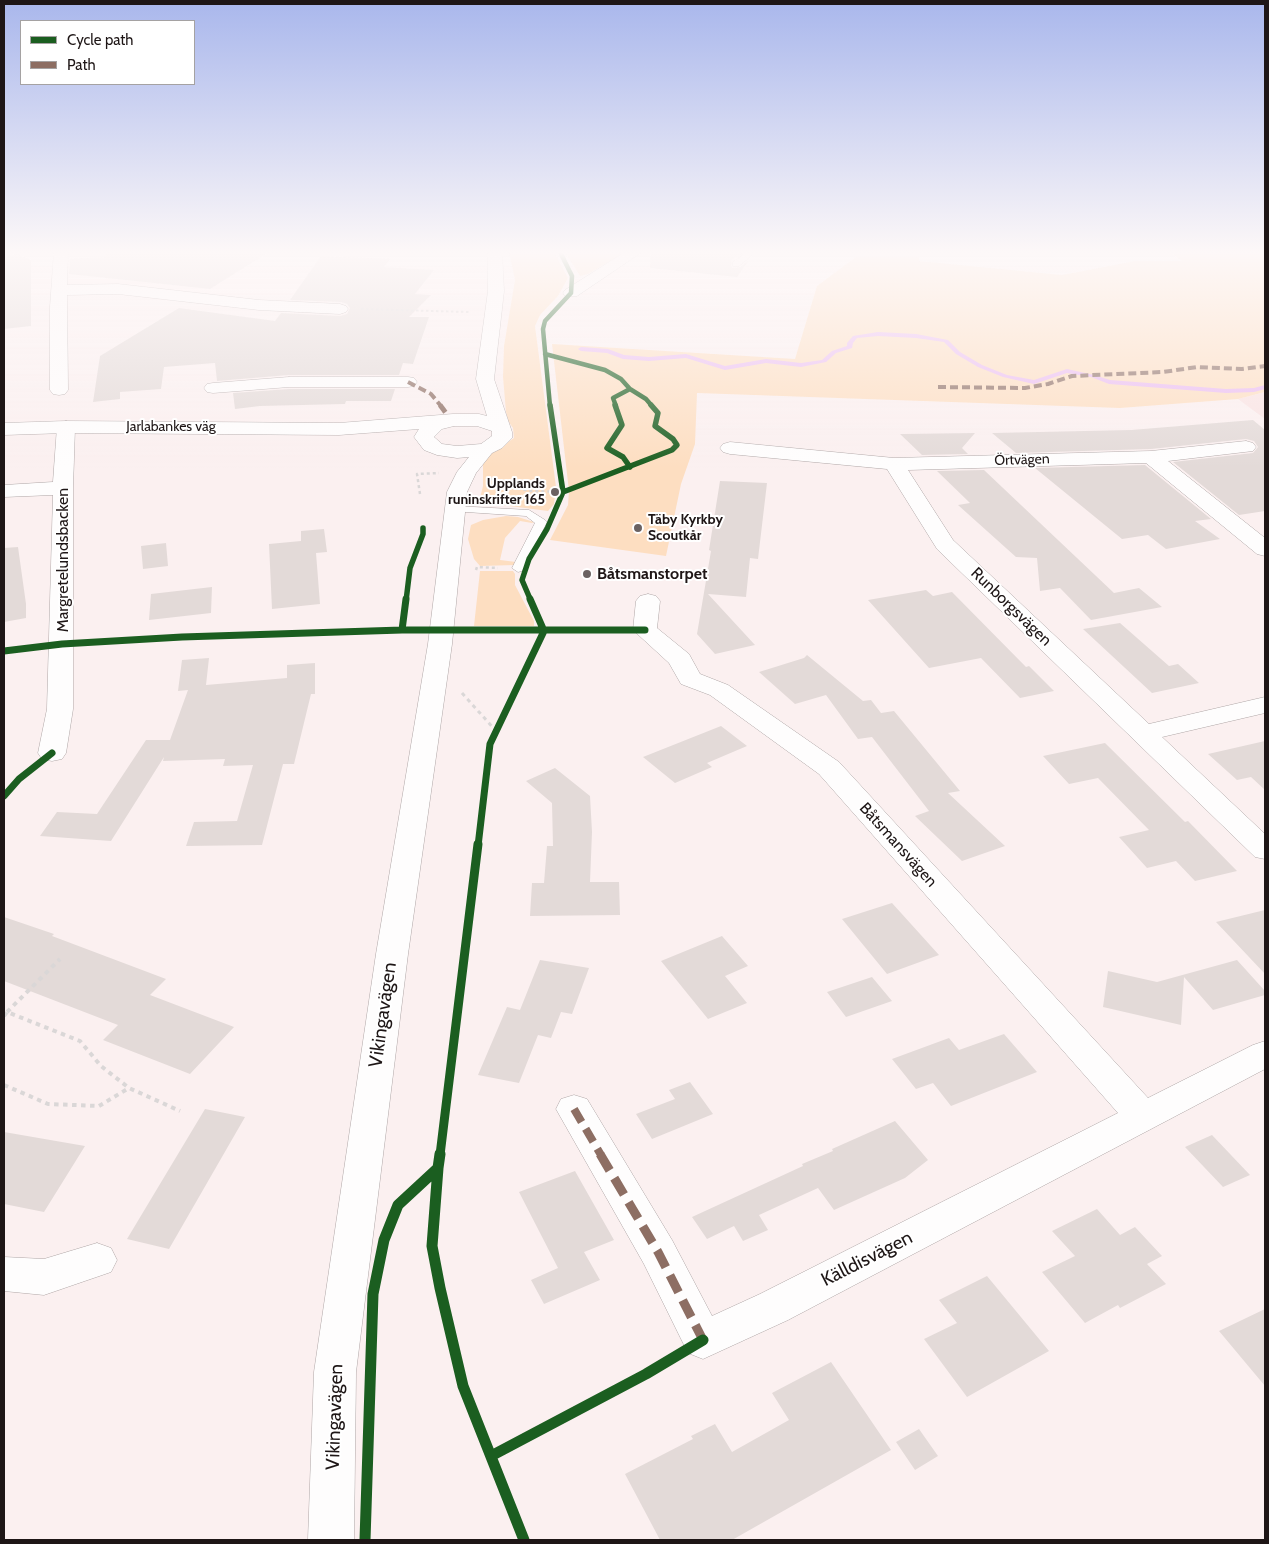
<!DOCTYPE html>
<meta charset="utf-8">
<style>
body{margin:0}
#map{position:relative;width:1269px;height:1544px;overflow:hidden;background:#fbf0f0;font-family:Cabin,sans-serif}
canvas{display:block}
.frame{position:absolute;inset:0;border:5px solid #1e1616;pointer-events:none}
.legend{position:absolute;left:20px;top:20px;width:175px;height:65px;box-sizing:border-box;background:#fff;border:1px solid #a5a2a2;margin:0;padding:6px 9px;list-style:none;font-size:15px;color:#1e1616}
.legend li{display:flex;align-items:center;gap:10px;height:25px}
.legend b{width:25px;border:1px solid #a5a2a2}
</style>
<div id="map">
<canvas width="1269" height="1544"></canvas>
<div class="frame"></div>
<ul class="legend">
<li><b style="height:6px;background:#1b5e20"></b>Cycle path</li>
<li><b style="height:6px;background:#8d6e63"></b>Path</li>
</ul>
</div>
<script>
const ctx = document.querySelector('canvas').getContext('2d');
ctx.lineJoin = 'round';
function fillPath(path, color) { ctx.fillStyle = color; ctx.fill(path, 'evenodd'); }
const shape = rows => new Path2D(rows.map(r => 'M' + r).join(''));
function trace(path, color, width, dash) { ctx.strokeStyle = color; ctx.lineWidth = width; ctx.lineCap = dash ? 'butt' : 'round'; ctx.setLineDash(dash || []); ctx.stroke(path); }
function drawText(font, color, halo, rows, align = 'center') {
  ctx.font = font + ' Cabin,sans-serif'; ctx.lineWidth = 4; ctx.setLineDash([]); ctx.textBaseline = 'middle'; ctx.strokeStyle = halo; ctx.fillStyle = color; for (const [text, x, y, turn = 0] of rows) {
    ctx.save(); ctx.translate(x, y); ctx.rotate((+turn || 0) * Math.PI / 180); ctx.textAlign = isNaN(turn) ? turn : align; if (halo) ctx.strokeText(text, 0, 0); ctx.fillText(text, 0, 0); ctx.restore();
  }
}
fillPath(shape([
 [1265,392,1265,419,1238,399]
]), '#f9e3e3');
fillPath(shape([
 [509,252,554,252,568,278,558,296,540,315,535,326,556,487,554,504,548,511,479,502,483,486,483,461,487,456,514,438,513,428,508,421,506,412,503,377,504,346,515,280],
 [565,252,612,252,622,254,588,274,580,276],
 [1170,252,1265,252,1265,392,1238,399,1120,408,697,393,695,444,681,484,666,556,550,540,568,505,569,491,552,344,795,359,817,286,856,257,919,257,919,261,1062,275,1135,261,1182,261],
 [506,516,518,517,534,522,532,523,520,521,505,538,500,560,516,562,515,565,480,566,474,559,468,539,471,525,483,520],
 [480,571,513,571,515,574,515,585,534,621,534,626,474,626]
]), '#fddec1');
fillPath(shape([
 [878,332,916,334,948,340,960,352,982,365,1007,375,1034,380,1067,369,1094,375,1110,380,1226,389,1254,388,1265,385,1265,389,1254,392,1226,393,1109,384,1091,377,1067,373,1034,384,1003,377,978,367,956,354,944,342,916,338,878,336,857,338,853,343,852,348,836,353,826,362,801,367,766,363,725,370,686,358,649,361,623,359,607,353,581,351,578,349,581,347,608,349,624,355,649,357,686,354,725,366,766,359,801,363,822,360,832,351,847,346,847,343,853,336,878,332]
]), '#eabcf1');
fillPath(shape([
 [106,252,269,252,210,289,69,274,70,259,106,257],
 [651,252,744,252,732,260,731,266,733,268,740,267,749,260,737,277,650,268],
 [17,254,31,260,31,326,4,329,4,257],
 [321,256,390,259,384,267,434,270,415,294,431,295,409,317,429,317,413,364,403,363,399,375,289,375,217,381,215,363,164,367,161,389,120,392,120,399,93,402,100,356,179,308,275,321,281,313,340,316,347,314,350,308,347,304,341,302,290,300],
 [289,389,395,389,391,401,346,401,345,404,260,406,235,409,233,393],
 [1253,420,1265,430,1265,511,1239,515,1173,462,1253,453,1258,447,1254,441,1246,439,1151,449,1016,453,992,433,1131,430],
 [975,433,962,448,968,454,922,455,900,434],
 [1145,465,1211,519,1195,521,1220,539,1166,549,1148,535,1122,539,1035,468],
 [984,470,1114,593,1139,588,1162,607,1091,620,1060,588,1040,591,1037,558,1016,557,958,505,970,503,937,471],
 [720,481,767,483,758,559,750,558,746,597,708,594,755,645,715,654,697,634,711,551,709,550],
 [324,529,327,552,316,553,320,604,272,609,269,544,301,541,301,531],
 [166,543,168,566,143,569,141,546],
 [18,547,26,604,26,618,4,622,4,548],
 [212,587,211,613,149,620,151,594],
 [926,590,933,596,952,592,1026,667,1029,666,1054,691,1020,698,981,658,929,668,868,600],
 [1120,623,1169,666,1178,664,1199,683,1152,693,1083,629],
 [807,655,863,701,871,700,881,713,894,711,960,791,948,793,1005,846,962,861,915,816,929,811,872,737,858,739,826,695,795,704,759,672,804,658],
 [209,658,206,685,287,678,287,665,315,663,315,694,311,694,294,764,283,764,262,845,186,846,194,822,237,821,253,765,223,766,225,759,163,761,164,757,111,841,40,836,57,812,97,814,146,740,170,740,188,690,178,691,182,660],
 [721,726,747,746,707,763,712,767,675,783,643,757],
 [1265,741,1265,790,1251,777,1237,780,1208,754],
 [1105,743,1185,822,1188,821,1237,871,1195,881,1176,861,1147,868,1119,837,1149,830,1098,778,1069,784,1043,756],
 [555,768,590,796,592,832,590,882,619,882,620,915,530,916,532,883,544,883,547,846,553,846,552,803,526,781],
 [892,903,939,955,887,974,842,919],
 [1265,910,1265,974,1216,922],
 [4,917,54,934,52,936,166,979,150,995,234,1027,190,1074,103,1040,118,1025,4,981],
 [722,936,748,966,725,976,747,1003,708,1019,661,961],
 [540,960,589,968,572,1014,561,1012,551,1038,538,1035,519,1083,478,1075,507,1007,520,1010],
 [1237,960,1265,991,1265,995,1213,1010,1184,977,1181,1025,1103,1007,1108,971,1157,982],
 [872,977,892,1001,846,1017,827,992],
 [1004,1034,1037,1072,951,1106,933,1083,916,1089,892,1059,949,1038,959,1050],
 [690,1082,713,1114,652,1139,636,1114,675,1099,669,1090],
 [205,1109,245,1117,169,1249,127,1239],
 [895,1121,928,1160,905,1178,834,1210,818,1188,759,1215,768,1230,743,1241,734,1226,707,1239,692,1217,803,1166,802,1164,833,1151,832,1149],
 [4,1132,85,1146,44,1212,4,1204],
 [1212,1135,1250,1175,1223,1187,1185,1147],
 [575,1171,614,1240,584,1252,600,1280,544,1304,531,1280,558,1268,519,1192],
 [1097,1209,1120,1235,1135,1227,1162,1256,1147,1264,1166,1284,1120,1308,1118,1305,1085,1323,1042,1272,1075,1256,1052,1231],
 [987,1276,1049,1351,967,1397,924,1339,957,1323,939,1300],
 [1265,1309,1265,1386,1219,1331],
 [831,1362,891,1450,732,1540,660,1540,625,1474,693,1439,691,1436,715,1424,732,1452,789,1420,772,1393],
 [919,1429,938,1456,915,1470,896,1442]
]), '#e3dad8');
const service = shape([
 [747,252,756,252,739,266,733,266,733,262,747,252],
 [455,506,529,510,545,520,547,522,522,571,518,572,512,568,535,523,526,516,451,511,449,509,451,507,455,506]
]);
const minor = shape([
 [54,252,68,252,67,285,118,284,259,300,340,304,346,306,348,309,346,312,340,314,259,310,118,294,67,295,68,390,65,394,59,395,53,394,50,390,50,307,54,252],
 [625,252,642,252,577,296,565,296,563,293,565,290,625,252],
 [289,377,408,377,414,378,417,382,414,386,408,387,289,387,213,393,207,392,204,388,207,384,213,383,289,377],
 [66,421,73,423,75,427,73,488,73,709,66,753,62,759,52,761,42,759,38,753,47,709,53,495,4,497,4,485,53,482,57,427,59,423,66,421],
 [1246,441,1253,443,1256,447,1253,451,1168,461,1265,538,1265,556,1257,554,1146,463,908,470,953,540,1149,724,1265,697,1265,713,1162,737,1265,834,1265,859,1255,857,937,549,887,469,730,454,723,452,720,448,723,444,730,442,894,458,1151,451,1246,441],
 [648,594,656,596,660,601,657,628,689,654,700,674,728,685,839,762,1148,1098,1253,1045,1265,1041,1265,1069,788,1320,703,1359,688,1353,644,1264,556,1109,561,1099,574,1095,587,1099,672,1240,712,1316,760,1294,1118,1113,819,774,710,695,681,684,669,663,633,630,636,601,640,596,648,594],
 [97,1243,111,1248,117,1260,111,1272,44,1295,4,1291,4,1257,44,1259,97,1243]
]);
const secondary = shape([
 [488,252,502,252,504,291,494,379,512,432,512,438,502,448,492,453,476,473,467,492,452,644,408,954,356,1372,354,1540,308,1540,314,1372,376,954,428,644,447,492,457,472,469,457,457,458,437,455,424,450,414,437,419,429,339,435,66,433,4,435,4,423,66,421,339,423,453,414,479,414,487,416,476,379,488,291,488,252],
 [454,426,477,426,492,431,492,436,481,444,457,446,442,444,434,437,442,429,454,426]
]);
trace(service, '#afa6a6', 1);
trace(minor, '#afa6a6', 1);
trace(secondary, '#afa6a6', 1);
trace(shape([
 [361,309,469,312]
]), '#dad7d7', 2, [2.5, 2.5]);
trace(shape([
 [490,478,501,485,531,491,563,492],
 [420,494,417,474,439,473],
 [476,570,477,567,498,568]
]), '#dad7d7', 2.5, [3, 3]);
trace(shape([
 [462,693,496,731]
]), '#dad7d7', 3, [4, 4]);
trace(shape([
 [7,1012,60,959],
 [4,1016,7,1012,80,1041,101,1066,129,1088,180,1111],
 [4,1085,48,1104,99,1106,129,1088]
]), '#dad7d7', 4, [4.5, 4.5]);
fillPath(service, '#fefdfd');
fillPath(minor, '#fefdfd');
fillPath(secondary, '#fefdfd');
trace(shape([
 [408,382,431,394,441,406],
 [938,387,1025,388,1048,384,1072,376,1163,372,1197,367,1242,369,1265,366]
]), '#8d6e63', 4, [8, 4]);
trace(shape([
 [440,405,446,413]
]), '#8d6e63', 5, [9, 5]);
trace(shape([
 [574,1109,601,1155]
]), '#8d6e63', 8, [15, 8]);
trace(shape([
 [600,1154,658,1252,703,1340]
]), '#8d6e63', 9, [19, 9]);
trace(shape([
 [545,354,605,370,621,379,630,389,646,399,652,406],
 [550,406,543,329,545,321,571,293,572,276,560,252],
 [616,406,613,398,630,389]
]), '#1b5e20', 4.5);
trace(shape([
 [550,405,563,492],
 [615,405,622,425,607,448,623,457,630,467],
 [406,601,410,568,423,534,423,528],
 [531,601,522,580,529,559,547,529,563,492,672,450,677,445,673,439,655,426,658,413,651,405]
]), '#1b5e20', 5.5);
trace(shape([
 [402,630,406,599],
 [4,651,62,644,182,637,402,630,645,630],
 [4,796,19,779,52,753],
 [478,846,490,744,544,631,530,599]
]), '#1b5e20', 7);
trace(shape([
 [440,1155,478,844]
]), '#1b5e20', 9);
trace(shape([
 [438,1168,432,1246,440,1288,463,1386,524,1540],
 [491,1456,646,1374,703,1340],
 [365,1540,373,1294,384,1240,398,1205,438,1168,440,1154]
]), '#1b5e20', 11);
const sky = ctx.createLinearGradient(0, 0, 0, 468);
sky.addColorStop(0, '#a9b7ec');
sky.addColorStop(0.54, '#fdf8f8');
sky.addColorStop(1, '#fdf8f800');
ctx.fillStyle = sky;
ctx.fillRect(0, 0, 1269, 468);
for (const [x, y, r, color] of [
 [555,492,5,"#6b6262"],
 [638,528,5,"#6b6262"],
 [587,574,5,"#6b6262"]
]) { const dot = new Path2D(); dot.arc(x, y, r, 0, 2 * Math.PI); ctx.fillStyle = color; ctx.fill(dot); trace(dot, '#fff', 2); }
drawText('14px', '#1e1616', '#fff', [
 ["Jarlabankes väg",171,427],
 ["Örtvägen",1022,460,-2]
]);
drawText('bold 14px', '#1e1616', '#fff', [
 ["Upplands",545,484],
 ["runinskrifter 165",545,500],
 ["Täby Kyrkby",648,520,"left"],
 ["Scoutkår",648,536,"left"]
], 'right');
drawText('16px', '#1e1616', '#fff', [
 ["Margretelundsbacken",63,560,-90],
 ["Runborgsvägen",1011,607,44],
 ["Båtsmansvägen",898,845,48]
]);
drawText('bold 16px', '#1e1616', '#fff', [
 ["Båtsmanstorpet",597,574]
], 'left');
drawText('19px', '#1e1616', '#fff', [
 ["Vikingavägen",383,1015,-82],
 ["Källdisvägen",867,1259,-27],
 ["Vikingavägen",335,1417,-88]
]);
</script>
